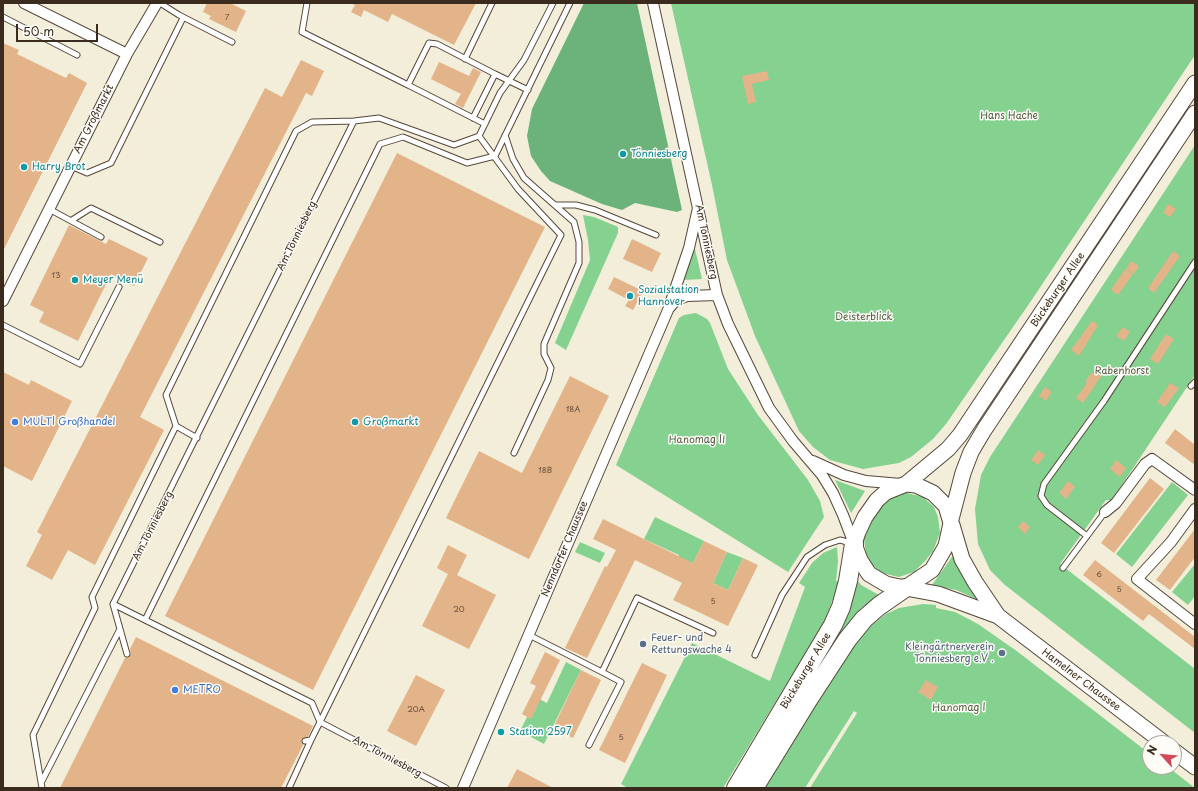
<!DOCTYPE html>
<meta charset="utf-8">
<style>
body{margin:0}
#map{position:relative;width:1198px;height:791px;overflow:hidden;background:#f2eed9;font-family:"Playpen Sans",sans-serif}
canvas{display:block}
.frame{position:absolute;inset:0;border:4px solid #3b2a1e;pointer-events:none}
.north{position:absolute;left:1142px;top:735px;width:40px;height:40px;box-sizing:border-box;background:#fdfcf7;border:1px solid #afa8a0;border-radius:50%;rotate:297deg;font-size:11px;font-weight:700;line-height:16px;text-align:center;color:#3b2a1e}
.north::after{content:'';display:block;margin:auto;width:14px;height:18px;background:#d1495b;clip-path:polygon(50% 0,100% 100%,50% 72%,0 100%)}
.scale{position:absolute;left:16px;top:24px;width:82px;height:18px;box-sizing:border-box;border:2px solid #3b2a1e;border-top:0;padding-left:5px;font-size:12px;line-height:14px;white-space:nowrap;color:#3b2a1e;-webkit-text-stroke:3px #fdfcf7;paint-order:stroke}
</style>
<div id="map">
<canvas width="1198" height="791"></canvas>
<div class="frame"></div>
<div class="north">N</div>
<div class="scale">50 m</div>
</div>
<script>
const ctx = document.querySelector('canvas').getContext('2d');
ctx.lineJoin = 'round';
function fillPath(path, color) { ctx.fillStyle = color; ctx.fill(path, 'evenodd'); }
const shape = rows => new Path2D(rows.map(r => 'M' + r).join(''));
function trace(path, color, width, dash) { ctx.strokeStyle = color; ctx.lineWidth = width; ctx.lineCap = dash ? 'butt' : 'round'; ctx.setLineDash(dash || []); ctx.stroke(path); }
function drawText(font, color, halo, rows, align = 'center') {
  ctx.font = font + ' "Playpen Sans",sans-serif'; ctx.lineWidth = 3; ctx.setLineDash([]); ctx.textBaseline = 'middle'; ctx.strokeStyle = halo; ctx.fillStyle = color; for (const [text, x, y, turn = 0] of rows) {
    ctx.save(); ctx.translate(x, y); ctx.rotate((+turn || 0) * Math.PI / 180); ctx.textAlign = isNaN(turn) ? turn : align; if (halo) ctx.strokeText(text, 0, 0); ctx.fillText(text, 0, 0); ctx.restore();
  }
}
fillPath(shape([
 [671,3,1195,3,1195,55,1031,301,946,424,933,439,911,457,899,463,863,469,830,460,813,447,799,431,755,336,727,260,712,185],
 [1195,145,1195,375,1112,500,1106,500,1060,564,1195,669,1195,733,1005,585,990,570,978,544,975,509,981,475,990,457],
 [583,215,594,217,618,227,618,233,566,350,555,343,590,260,588,240],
 [694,245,702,279,683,280],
 [696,313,707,319,710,323,728,369,758,415,808,480,820,501,824,517,788,572,616,465,679,318,684,315],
 [835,480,865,491,851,513],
 [1172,482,1188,495,1132,567,1116,554],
 [903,492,923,497,934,507,938,517,940,533,933,551,925,561,914,572,899,577,882,573,873,566,866,555,864,539,867,528,878,509,892,496],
 [655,517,704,541,688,573,674,566,679,555,644,539],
 [580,542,605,553,600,563,575,552],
 [837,547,838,561,836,581,839,582,825,621,723,788,628,788,621,784,692,643,770,681,805,587,799,583,812,563,823,553],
 [727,552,743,558,728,590,713,583],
 [952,557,954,557,964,578,981,601,956,590,932,585],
 [1195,564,1195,596,1188,605,1172,592],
 [855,577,861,585,879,595,861,608,830,646],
 [923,604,936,605,936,608,955,612,978,624,1018,652,1150,754,1150,767,1168,767,1195,788,810,788,857,713,854,711,805,788,760,788,836,668,865,631,886,614,899,608],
 [566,662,581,670,544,744,520,731,527,717,531,718,538,704,535,697,547,703]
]), '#84d190');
fillPath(shape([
 [584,3,637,3,682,210,677,212,635,203,622,210,602,204,550,181,541,171,531,156,527,136,532,109]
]), '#6bb37a');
fillPath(shape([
 [207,3,230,3,246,11,236,32,209,19,211,16,203,12],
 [350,3,476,3,454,45,392,14,388,22,364,10,361,17,351,12,355,5],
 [3,43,19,50,17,54,66,78,69,73,87,83,3,251],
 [301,60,324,71,312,96,306,93,140,417,164,430,95,565,68,550,52,580,26,566,42,535,37,532,265,88,282,97],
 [439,62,469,76,473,68,481,72,463,108,455,104,461,94,431,79],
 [767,71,769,80,752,84,756,102,748,104,742,76],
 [397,153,545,227,313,690,165,616],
 [1168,204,1176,209,1170,217,1163,213],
 [69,225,106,244,109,239,148,258,134,286,111,274,78,341,39,322,44,312,30,305],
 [632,239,661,253,652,272,623,259],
 [1173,251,1180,256,1154,293,1148,288],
 [1131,261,1139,266,1134,274,1126,269],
 [1125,269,1133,274,1118,295,1111,290],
 [614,277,643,291,633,310,625,306,629,300,608,289],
 [1092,321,1098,325,1079,356,1071,350],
 [1123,327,1130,332,1124,341,1116,336],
 [1166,334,1174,339,1158,364,1150,359],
 [1098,368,1104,372,1083,403,1076,398,1087,383,1085,382,1091,373,1093,374],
 [3,372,29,385,31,380,72,401,32,481,3,466],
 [570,376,609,396,529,559,446,518,479,451,522,473],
 [1170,383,1179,388,1165,407,1157,402],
 [1045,387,1052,392,1046,401,1039,396],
 [1175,429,1195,445,1195,465,1165,443],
 [1038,450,1045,455,1038,465,1031,460],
 [1116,460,1126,468,1120,477,1110,469],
 [1150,478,1164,489,1114,553,1101,543],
 [1068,481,1075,487,1066,499,1059,493],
 [603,519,693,563,704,541,727,552,713,583,728,590,743,558,758,565,728,626,673,600,682,583,635,560,587,658,565,648,605,566,607,567,616,550,593,539],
 [1023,521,1030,527,1025,534,1018,527],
 [1195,529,1195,557,1170,590,1156,580],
 [448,545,467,555,457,575,496,595,469,649,422,626,448,574,437,568],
 [1095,560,1195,637,1195,649,1149,614,1143,621,1083,575],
 [136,637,313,726,308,737,301,739,303,745,281,788,60,788,125,658,131,655,130,649],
 [545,652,560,660,531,719,522,714,536,686,530,683],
 [642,663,667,675,625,763,599,750],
 [581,670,601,680,573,738,553,728],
 [416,675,445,690,416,746,387,731],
 [926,680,938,687,931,700,918,692],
 [517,769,553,788,507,788]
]), '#e3b389');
const lane = shape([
 [160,3,179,15,232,42],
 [307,3,302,32,408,85],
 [3,17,77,55],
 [465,59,492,3],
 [495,74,528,90],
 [473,118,495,74,437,44,429,43,408,85,485,124],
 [505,135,513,159,524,178,574,222,579,242,579,263,544,344,544,354,551,368,548,380,514,453],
 [71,166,87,173,111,163,183,18],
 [556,205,576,205,595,210,656,235],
 [49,209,101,237],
 [72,220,91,208,160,242],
 [3,325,80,364,119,287],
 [1191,386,1195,382],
 [197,438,176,426,166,395,296,131,312,122,354,121],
 [1087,536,1047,505,1041,496,1044,484,1104,401,1195,262],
 [1063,568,1105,512],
 [113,604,312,703,320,722,446,788],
 [145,620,380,144,403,137,467,163,495,156,570,3],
 [529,635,602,672,637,598,713,633],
 [127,654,113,604,354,121,379,118,454,145,479,136,500,93,524,60,553,3],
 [755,655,782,595,807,557,825,545,840,540,851,543],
 [305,741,311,740,320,722,561,235,518,189,479,136],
 [589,745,621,682,602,672],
 [42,781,120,629],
 [42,788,33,735,95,608,92,597,176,426],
 [289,788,311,740]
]);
const street = shape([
 [24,3,127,54],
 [653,3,717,295,728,324,769,408,793,441,822,475,833,493,843,515,854,544],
 [3,301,127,54,157,3],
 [670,307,676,300,687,296,717,295],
 [813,461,844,475,866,481,901,484],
 [1195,509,1171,542,1137,579,1195,624],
 [1105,512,1116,503,1145,464,1152,459,1195,490],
 [463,788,668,310,689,248,698,208]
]);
const primary = shape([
 [906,484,948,449,960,435,1195,83],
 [951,519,963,473,971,452,984,430,1195,113],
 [952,525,962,559,975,582,998,616],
 [905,588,932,570,946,546,951,523,946,506,933,493,916,485,906,484,886,492,877,500,865,517,858,532,854,544,860,560,869,574,886,584,895,586,938,594,998,616,1164,743],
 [1174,751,1195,767]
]);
const highway = shape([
 [736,788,833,625,841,607,848,581,854,544],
 [754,788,808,700,847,640,864,619,879,606,905,588]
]);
trace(lane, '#56473a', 7);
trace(street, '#56473a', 12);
trace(primary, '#56473a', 17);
trace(highway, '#56473a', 20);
trace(lane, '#fff', 5);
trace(street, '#fff', 10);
trace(primary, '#fff', 15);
trace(highway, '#fff', 18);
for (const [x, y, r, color] of [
 [623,154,4,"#0f9aa8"],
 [24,167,4,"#0f9aa8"],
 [75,280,4,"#0f9aa8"],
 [630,296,4,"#0f9aa8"],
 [15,422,4,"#3f7fe0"],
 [355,422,4,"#0f9aa8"],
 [643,644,4,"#5c6f8a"],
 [1002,653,4,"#5c6f8a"],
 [175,690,4,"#3f7fe0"],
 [501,732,4,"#0f9aa8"]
]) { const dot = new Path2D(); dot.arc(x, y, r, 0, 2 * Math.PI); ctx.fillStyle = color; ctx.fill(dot); trace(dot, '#fdfcf7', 1.5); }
drawText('8px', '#654c39', null, [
 ["7",227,18],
 ["13",56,276],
 ["18A",573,410],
 ["18B",545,471],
 ["6",1099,575],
 ["5",1119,590],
 ["5",713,602],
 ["20",459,610],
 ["20A",416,710],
 ["5",621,738]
]);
drawText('10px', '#515c40', '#fdfcf7', [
 ["Hans Hache",1009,116],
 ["Deisterblick",864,317],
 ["Rabenhorst",1122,371],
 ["Hanomag II",697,440],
 ["Hanomag I",959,708]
]);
drawText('10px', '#3b2a1e', '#fdfcf7', [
 ["Am Großmarkt",94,119,-63],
 ["Am Tönniesberg",297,236,-64],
 ["Am Tönniesberg",706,242,78],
 ["Bückeburger Allee",1058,290,-56],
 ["Am Tönniesberg",153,526,-63],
 ["Nenndorfer Chaussee",565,549,-67],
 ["Bückeburger Allee",806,671,-59],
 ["Hamelner Chaussee",1081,680,37],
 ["Am Tönniesberg",387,757,28]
]);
drawText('10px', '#0d838f', '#fdfcf7', [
 ["Tönniesberg",631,154],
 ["Harry Brot",32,167],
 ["Meyer Menü",83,280],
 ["Sozialstation",638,290],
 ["Hannover",638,302],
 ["Großmarkt",363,422],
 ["Station 2597",509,732]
], 'left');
drawText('10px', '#366cbe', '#fdfcf7', [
 ["MULTI Großhandel",23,422],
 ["METRO",183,690]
], 'left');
drawText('10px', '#4e5e75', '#fdfcf7', [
 ["Feuer- und",651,638],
 ["Rettungswache 4",651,650],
 ["Kleingärtnerverein",994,647,"right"],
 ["Tönniesberg e.V .",994,659,"right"]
], 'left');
</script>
